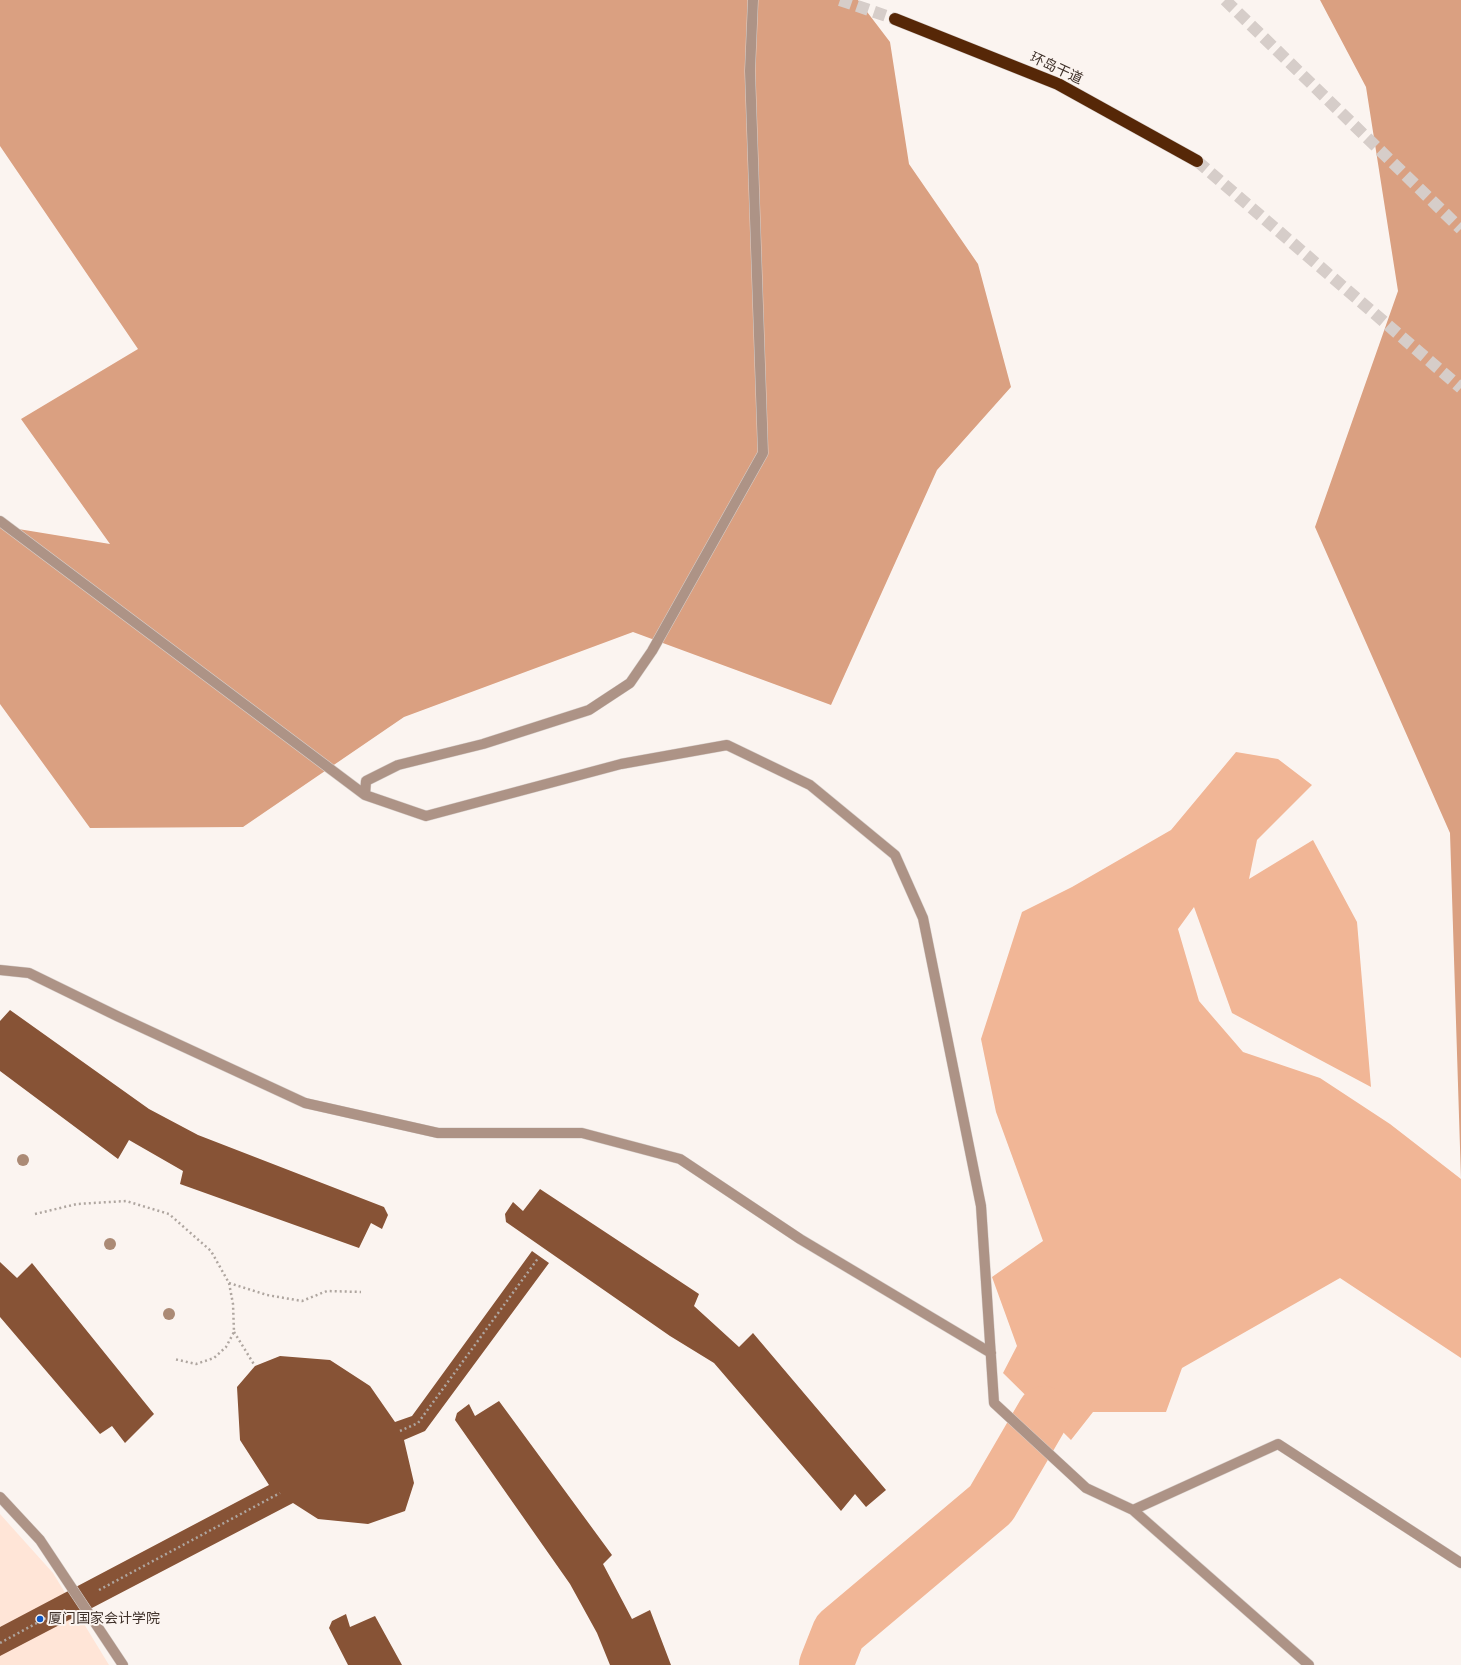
<!DOCTYPE html>
<meta charset="utf-8">
<style>
body{margin:0}
canvas{display:block;background:#fbf4f0}
</style>
<canvas width="1461" height="1665"></canvas>
<script>
const ctx = document.querySelector('canvas').getContext('2d');
ctx.lineJoin = 'round';
function fillPath(path, color) { ctx.fillStyle = color; ctx.fill(path, 'evenodd'); }
const shape = rows => new Path2D(rows.map(r => 'M' + r).join(''));
function trace(path, color, width, dash) { ctx.strokeStyle = color; ctx.lineWidth = width; ctx.lineCap = dash ? 'butt' : 'round'; ctx.setLineDash(dash || []); ctx.stroke(path); }
function drawText(font, color, halo, rows, align = 'center') {
  ctx.font = font + ' "Source Serif 4","Noto Sans SC",serif'; ctx.lineWidth = 4; ctx.setLineDash([]); ctx.textBaseline = 'middle'; ctx.strokeStyle = halo; ctx.fillStyle = color; for (const [text, x, y, turn = 0] of rows) {
    ctx.save(); ctx.translate(x, y); ctx.rotate((+turn || 0) * Math.PI / 180); ctx.textAlign = isNaN(turn) ? turn : align; if (halo) ctx.strokeText(text, 0, 0); ctx.fillText(text, 0, 0); ctx.restore();
  }
}
fillPath(shape([
 [0,1514,53,1573,109,1665,0,1665]
]), '#ffe5d7');
fillPath(shape([
 [0,0,858,0,890,42,909,164,978,264,1011,387,937,470,831,705,633,632,404,717,243,827,90,828,0,704,0,526,110,544,21,419,138,349,0,146],
 [1320,0,1461,0,1461,1179,1450,833,1315,527,1398,291,1366,87]
]), '#daa081');
fillPath(shape([
 [1236,752,1278,759,1312,785,1257,840,1249,879,1313,840,1357,922,1371,1087,1232,1013,1194,907,1178,929,1199,1001,1243,1052,1320,1078,1390,1124,1461,1179,1461,1358,1340,1278,1182,1368,1166,1412,1093,1412,1071,1440,1003,1373,1017,1346,992,1277,1043,1241,996,1112,981,1039,1022,912,1072,887,1171,830]
]), '#f1b696');
trace(shape([
 [826,1665,839,1632,991,1504,1044,1413]
]), '#f1b696', 54);
fillPath(shape([
 [10,1010,149,1109,198,1135,384,1207,388,1215,382,1229,371,1223,359,1248,180,1184,183,1171,129,1140,118,1159,0,1071,0,1021],
 [540,1189,699,1294,694,1306,739,1347,753,1333,886,1490,866,1507,855,1494,841,1511,714,1363,670,1336,506,1222,505,1214,513,1202,523,1211],
 [532,1251,549,1263,425,1431,404,1440,414,1483,405,1511,368,1524,318,1519,293,1503,0,1656,0,1627,269,1485,240,1440,237,1387,255,1366,280,1356,330,1360,370,1386,395,1422,412,1416],
 [0,1262,17,1278,32,1263,154,1414,125,1443,112,1426,100,1434,0,1317],
 [499,1401,612,1555,603,1564,632,1619,650,1610,671,1665,610,1665,597,1633,570,1584,455,1420,457,1413,469,1404,475,1416],
 [346,1614,350,1627,375,1616,402,1665,348,1665,329,1628,332,1621]
]), '#875336');
trace(shape([
 [840,0,895,19],
 [1225,0,1461,229],
 [1197,161,1461,388]
]), '#d6cdc9', 12, [12, 6]);
const minor = shape([
 [753,0,750,71,763,453,652,651,630,683,589,710,483,744,398,765,366,781,365,795,426,816,621,764,727,745,810,785,895,855,923,918,981,1206,994,1403,1086,1488,1133,1510,1309,1665],
 [0,521,365,795],
 [0,970,29,973,117,1016,305,1103,438,1133,582,1133,680,1159,800,1239,991,1353],
 [0,1497,40,1540,123,1665],
 [1133,1510,1278,1444,1461,1563]
]);
const highway = shape([
 [895,19,1058,84,1197,161]
]);
trace(minor, '#d9d1cd', 11);
trace(highway, '#d9d1cd', 13);
trace(shape([
 [35,1214,77,1204,126,1201,169,1214,211,1251,229,1283,233,1304,234,1332,226,1347,214,1358,196,1364,174,1359],
 [229,1283,267,1295,302,1301,327,1291,361,1292],
 [234,1332,255,1366],
 [400,1431,418,1423,539,1257],
 [99,1590,280,1493],
 [0,1643,57,1612]
]), '#afa6a0', 2.5, [2, 3]);
trace(minor, '#ad9386', 10);
trace(highway, '#562707', 12);
ctx.fillStyle = '#ab8a75';
for (const [x, y] of [
 [23,1160],
 [110,1244],
 [169,1314]
]) { ctx.beginPath(); ctx.arc(x, y, 6, 0, 2 * Math.PI); ctx.fill(); }
for (const [x, y, r, color] of [
 [40,1619,4,"#1058c3"]
]) { const dot = new Path2D(); dot.arc(x, y, r, 0, 2 * Math.PI); ctx.fillStyle = color; ctx.fill(dot); trace(dot, '#fbf4f0', 1.5); }
drawText('14px', '#40322b', '#fbf4f0', [
 ["环岛干道",1056,69,25]
]);
drawText('14px', '#40322b', '#fbf4f0', [
 ["厦门国家会计学院",48,1619]
], 'left');
</script>
